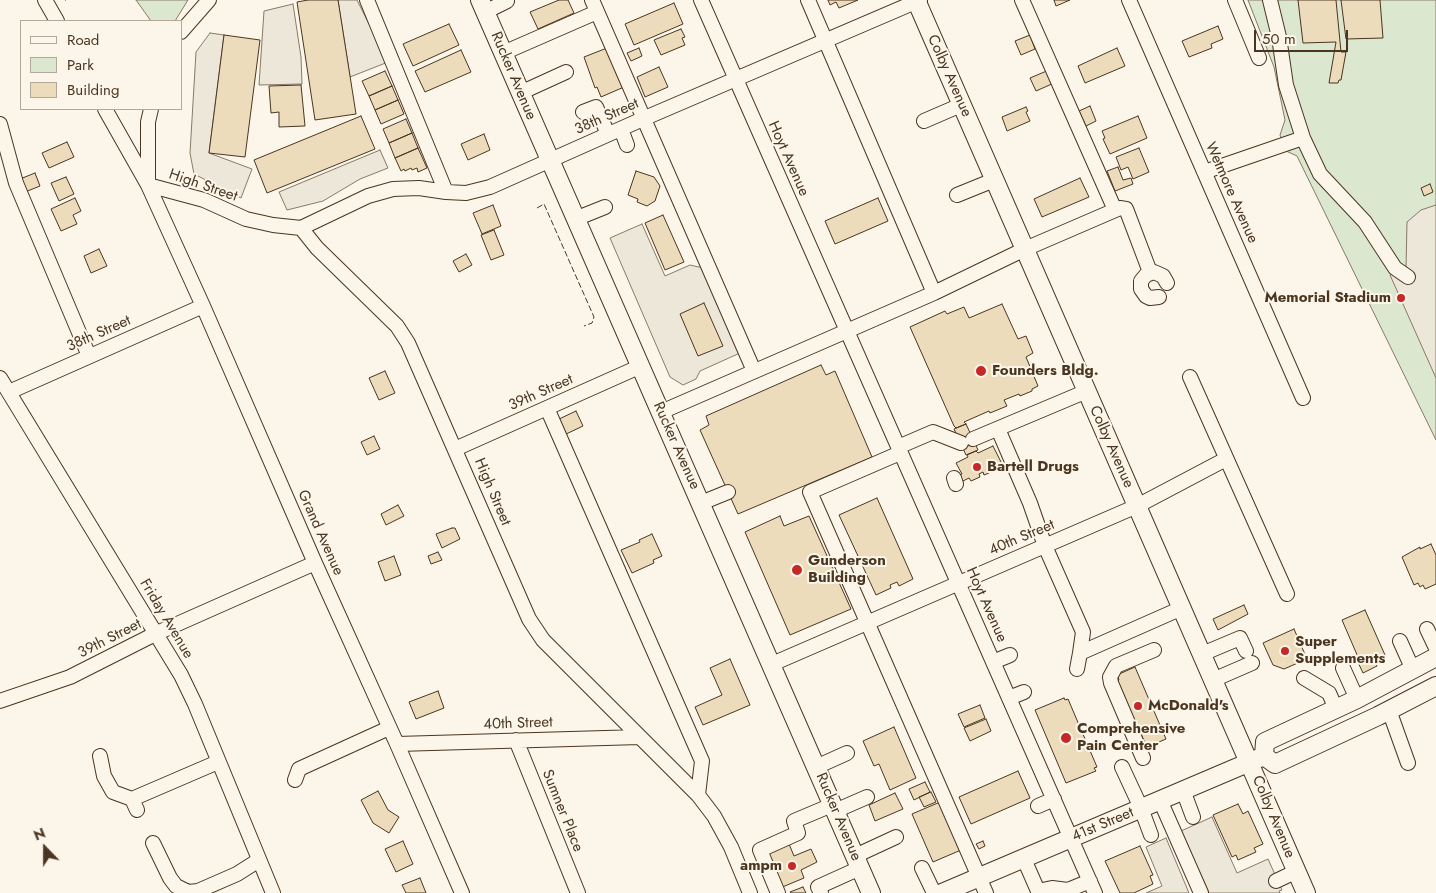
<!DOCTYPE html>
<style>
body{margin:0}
#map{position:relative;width:1436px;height:893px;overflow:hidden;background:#fbf6e9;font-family:Jost,sans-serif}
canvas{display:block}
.legend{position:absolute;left:20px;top:20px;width:162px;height:90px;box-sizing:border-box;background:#fbf6e9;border:1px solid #b4a999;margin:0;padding:6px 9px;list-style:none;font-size:15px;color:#4a3520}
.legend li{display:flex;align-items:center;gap:10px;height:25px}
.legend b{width:25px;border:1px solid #b4a999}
.north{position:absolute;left:20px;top:823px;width:50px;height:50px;-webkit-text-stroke:4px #fbf6e9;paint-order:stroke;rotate:338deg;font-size:14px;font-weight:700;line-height:20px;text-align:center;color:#4a3520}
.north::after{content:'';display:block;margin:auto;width:18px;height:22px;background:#4a3520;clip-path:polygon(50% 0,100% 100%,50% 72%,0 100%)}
.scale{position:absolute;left:1254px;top:30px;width:94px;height:22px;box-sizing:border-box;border:2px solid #4a3520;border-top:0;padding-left:6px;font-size:15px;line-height:18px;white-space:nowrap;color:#4a3520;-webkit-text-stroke:4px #fbf6e9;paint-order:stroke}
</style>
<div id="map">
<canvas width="1436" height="893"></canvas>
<ul class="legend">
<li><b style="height:6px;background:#fbf6e9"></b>Road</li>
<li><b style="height:14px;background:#dce7d0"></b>Park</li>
<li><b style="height:14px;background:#ecdcbc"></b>Building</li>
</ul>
<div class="north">N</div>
<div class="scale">50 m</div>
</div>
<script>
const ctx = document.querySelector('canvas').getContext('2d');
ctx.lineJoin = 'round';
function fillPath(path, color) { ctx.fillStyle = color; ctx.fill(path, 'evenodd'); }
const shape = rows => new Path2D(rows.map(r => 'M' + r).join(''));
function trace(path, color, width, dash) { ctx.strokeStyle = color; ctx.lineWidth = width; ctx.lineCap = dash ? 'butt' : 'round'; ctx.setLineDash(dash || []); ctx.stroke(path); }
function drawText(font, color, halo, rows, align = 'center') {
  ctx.font = font + ' Jost,sans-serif'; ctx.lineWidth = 4; ctx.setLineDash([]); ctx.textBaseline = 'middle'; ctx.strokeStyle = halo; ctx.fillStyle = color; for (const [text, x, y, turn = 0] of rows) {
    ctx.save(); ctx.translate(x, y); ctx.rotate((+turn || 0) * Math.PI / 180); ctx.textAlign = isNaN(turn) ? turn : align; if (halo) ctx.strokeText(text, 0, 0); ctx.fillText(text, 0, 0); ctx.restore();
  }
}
const green = shape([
 [136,0,188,0,175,21,151,21,136,0],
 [1248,0,1436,0,1436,440,1297,156,1286,151,1280,135,1285,120,1274,67,1248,0]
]);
fillPath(green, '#dce7d0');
trace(green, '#887966', 1);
const parking = shape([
 [338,0,357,0,388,62,350,77,338,0],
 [293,4,301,57,302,84,259,85,264,11,293,4],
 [210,33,224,35,209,153,252,169,241,198,194,174,190,153,196,52,210,33],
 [380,150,388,168,360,179,323,201,287,210,279,192,380,150],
 [1436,205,1436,378,1390,275,1406,268,1407,222,1421,210,1436,205],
 [642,224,665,276,690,265,703,268,740,353,700,371,696,379,683,385,670,377,610,238,642,224],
 [1212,817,1237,873,1268,859,1282,890,1279,891,1280,893,1209,893,1181,831,1212,817],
 [1166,838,1189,893,1146,893,1162,886,1146,847,1166,838]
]);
fillPath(parking, '#ede7d9');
trace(parking, '#887966', 1);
const building = shape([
 [308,0,338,0,356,114,315,120,297,2,308,0],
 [559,0,568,0,574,13,538,29,530,12,559,0],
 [828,0,858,0,839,8,836,2,830,5,828,0],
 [1054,0,1070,0,1056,6,1054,0],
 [1298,0,1336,0,1341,52,1346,52,1341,80,1339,80,1338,83,1329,83,1336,42,1303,43,1298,0],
 [1341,0,1380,0,1383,38,1346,39,1341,0],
 [674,3,683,24,634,45,625,24,674,3],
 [449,24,459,45,413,66,403,44,449,24],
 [1218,26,1223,39,1211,44,1212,48,1189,57,1182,41,1218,26],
 [681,29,685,37,682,38,685,45,661,55,654,40,681,29],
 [224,35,260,40,245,157,209,153,224,35],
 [1030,35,1035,49,1021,55,1015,41,1030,35],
 [607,48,624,87,601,97,597,87,595,88,584,57,607,48],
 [639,48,642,56,631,61,627,53,639,48],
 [1117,48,1125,66,1085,83,1078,66,1117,48],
 [461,50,471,72,425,92,415,71,461,50],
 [659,67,668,87,645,97,637,77,659,67],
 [1049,70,1054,83,1036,91,1030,78,1049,70],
 [385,71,392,86,369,96,362,81,385,71],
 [301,85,305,126,279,127,279,112,271,113,269,86,301,85],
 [392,86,398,100,375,110,369,96,392,86],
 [398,100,404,114,381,124,375,110,398,100],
 [1090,106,1096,121,1086,126,1079,111,1090,106],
 [1026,107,1028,111,1026,112,1030,121,1007,131,1002,117,1026,107],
 [361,116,375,149,267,193,254,160,361,116],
 [1138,116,1147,138,1110,154,1103,139,1105,138,1102,131,1138,116],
 [406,119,412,133,389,143,383,129,406,119],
 [412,133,418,148,395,158,389,143,412,133],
 [484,134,490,150,468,160,461,144,484,134],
 [67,142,74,157,49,168,42,153,67,142],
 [418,148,427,168,418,172,417,168,412,170,411,168,405,171,404,169,401,171,395,158,418,148],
 [1139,148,1149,172,1133,179,1128,167,1121,170,1116,157,1139,148],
 [1118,167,1123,180,1131,178,1133,184,1115,191,1107,171,1118,167],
 [636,171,654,177,660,186,655,201,647,206,637,202,638,199,628,195,636,171],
 [35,173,40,186,25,192,20,179,35,173],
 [66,177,74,194,59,201,51,183,66,177],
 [1080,178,1089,197,1042,217,1034,199,1080,178],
 [1430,184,1433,192,1424,196,1421,188,1430,184],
 [75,198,81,211,73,215,77,224,61,231,51,209,75,198],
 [878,198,888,221,835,244,825,221,878,198],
 [493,205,501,226,482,234,473,213,493,205],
 [663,215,684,262,665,270,645,223,663,215],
 [494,230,504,255,491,260,481,235,494,230],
 [99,249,107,266,91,273,84,256,99,249],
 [466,254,472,265,459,272,453,261,466,254],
 [704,303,723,346,698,356,680,314,704,303],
 [1002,304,1018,339,1026,336,1033,353,1026,357,1038,386,1032,389,1032,391,1020,396,1019,394,1004,400,1007,406,990,413,989,411,964,422,966,424,956,428,954,426,910,327,945,311,947,314,964,307,969,318,1002,304],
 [821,365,826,375,835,371,872,457,738,514,700,430,709,425,706,416,821,365],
 [385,371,395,393,379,400,369,378,385,371],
 [576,411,583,426,564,435,557,420,576,411],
 [966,424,978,450,966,455,954,429,966,424],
 [374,436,380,449,367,455,361,442,374,436],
 [993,446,1002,464,987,471,989,473,984,475,983,472,979,474,980,477,971,481,969,478,961,482,958,476,962,474,956,463,968,457,967,455,976,451,978,453,993,446],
 [877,498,913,579,899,586,897,582,890,585,891,588,876,595,839,515,877,498],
 [398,505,404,516,386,525,381,514,398,505],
 [780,516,784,526,809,516,851,609,790,635,745,532,780,516],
 [452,528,455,528,460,539,442,548,436,534,452,528],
 [652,534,662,556,653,560,654,563,632,573,621,550,640,542,639,540,652,534],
 [1431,544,1436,555,1436,584,1425,589,1423,585,1420,587,1418,583,1414,585,1402,557,1420,547,1420,549,1431,544],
 [438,552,442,560,431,564,428,556,438,552],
 [394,556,401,575,385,581,378,562,394,556],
 [1244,605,1248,614,1218,630,1213,619,1244,605],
 [1365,610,1385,655,1374,659,1377,666,1363,673,1356,658,1358,657,1342,620,1365,610],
 [1294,629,1307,659,1284,669,1273,665,1263,643,1294,629],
 [730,659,750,705,703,725,695,707,722,695,710,668,730,659],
 [1135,667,1166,739,1147,747,1134,719,1131,721,1116,682,1119,680,1117,675,1135,667],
 [438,691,444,708,416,719,409,702,438,691],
 [1064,698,1065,700,1068,699,1097,767,1094,768,1096,771,1066,783,1035,710,1064,698],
 [980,705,985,718,964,727,958,714,980,705],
 [986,719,991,731,970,741,964,728,986,719],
 [894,727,916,778,890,790,879,764,874,766,863,741,894,727],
 [1018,771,1030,798,971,824,959,797,1018,771],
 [925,782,930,792,914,800,909,789,925,782],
 [378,791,388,810,399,817,389,833,373,823,361,800,378,791],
 [931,792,936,802,924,807,919,797,931,792],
 [895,793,903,809,875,821,869,805,895,793],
 [940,802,961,850,933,862,912,814,940,802],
 [1238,804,1243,814,1248,811,1263,844,1254,848,1256,852,1238,860,1236,855,1232,857,1213,815,1238,804],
 [403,841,413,864,396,872,385,849,403,841],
 [983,841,985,846,979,849,976,844,983,841],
 [789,844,794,856,811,849,817,862,801,870,804,878,780,888,775,875,777,874,768,853,789,844],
 [1140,846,1153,875,1150,876,1153,884,1134,893,1120,893,1105,861,1140,846],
 [420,878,426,893,406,893,402,885,420,878],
 [803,887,806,893,791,893,790,892,803,887]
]);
fillPath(building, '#ecdcbc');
trace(building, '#4a3520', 1);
const minor = shape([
 [45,0,57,21],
 [367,0,446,192],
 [592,0,754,371],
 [701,0,1095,893],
 [808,0,934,293],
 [1022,0,1115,210],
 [1129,0,1303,398],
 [1235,0,1259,58],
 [1270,0,1279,37,1286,85,1303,138,1320,174,1365,222,1395,268,1408,277],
 [485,12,507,1],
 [181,32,209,0],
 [503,53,597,12],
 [520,93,566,72],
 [105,109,148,185,203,306,315,563,397,744,462,893],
 [583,112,596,107,608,134],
 [924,121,961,105],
 [0,124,16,183,89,356],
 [621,129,627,145],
 [1204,172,1303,138],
 [148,184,148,122,151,109],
 [148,185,204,200,246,219,273,225,301,228,317,248,397,326,408,343,529,619,543,640,698,795,714,816,731,847,750,893],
 [957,195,994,180],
 [575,219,605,207],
 [301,228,368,196,393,189,419,188,446,192,466,193,490,187,645,118,920,0],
 [1159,297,1150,298,1146,296,1141,289,1141,281,1146,275,1154,272,1163,276,1167,283],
 [1190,377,1287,594],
 [0,378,181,675,195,704,273,893],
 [9,392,203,306],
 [547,408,702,761,698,795],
 [661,412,934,293,1025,249,1120,208,1126,209,1128,214,1150,272],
 [998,429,1030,503,1045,546,1083,632,1080,653,1182,608],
 [973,439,1087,391],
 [898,447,933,432,961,443],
 [455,449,641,366],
 [900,453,810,492,986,893],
 [954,478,956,484],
 [701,503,728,492],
 [1427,629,1436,648],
 [1400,641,1413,670],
 [1202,654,1240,638,1246,651],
 [993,662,1010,655],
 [772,664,1137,506,1226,459],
 [1343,668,1357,699],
 [1077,669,1080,653],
 [1304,678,1329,693,1336,709],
 [1213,680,1252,663],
 [1009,698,1024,692],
 [0,701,70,677,157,633,315,563],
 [1389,710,1408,763],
 [516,740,578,893],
 [397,744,640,737],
 [100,756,104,776,113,792,132,799,137,810],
 [1143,758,1111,683,1110,677,1116,666,1154,650],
 [816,767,847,753],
 [1122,767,1141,808,1151,835],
 [295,780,299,769,389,728],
 [1183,790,1193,817],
 [132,799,218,762],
 [1160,800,1201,893],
 [1038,806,1054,799],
 [835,811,867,797],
 [153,843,170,878,176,886,188,892,198,891,237,874,259,860],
 [855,856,896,837],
 [1024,859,1038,891,1052,888,1068,890,1090,881],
 [922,868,934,893],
 [1276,881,1297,871],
 [778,893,760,850,798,833,794,821,832,805],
 [821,893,818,887,860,868]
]);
const major = shape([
 [480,0,871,893],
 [916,0,1306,893],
 [1264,756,1265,742,1357,699,1436,657],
 [1264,756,1275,764,1378,716,1436,686],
 [942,893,1264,756]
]);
trace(minor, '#4a3520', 16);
trace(major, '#4a3520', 20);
trace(minor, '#fbf6e9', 14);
trace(major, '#fbf6e9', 18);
trace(shape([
 [65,0,66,0],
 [537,208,544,204,594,317,592,323,584,326]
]), '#4a3520', 1, [6, 2.5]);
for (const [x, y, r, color] of [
 [1401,298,5,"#c62828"],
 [981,371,6,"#c62828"],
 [977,467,5,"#c62828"],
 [797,570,6,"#c62828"],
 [1285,651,5,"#c62828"],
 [1138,706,5,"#c62828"],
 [1066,738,6,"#c62828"],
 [792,866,5,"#c62828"]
]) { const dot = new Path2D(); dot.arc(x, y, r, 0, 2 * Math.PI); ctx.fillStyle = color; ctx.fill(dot); trace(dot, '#fbf6e9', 2); }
drawText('15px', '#4a3520', '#fbf6e9', [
 ["Rucker Avenue",513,76,67],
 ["Colby Avenue",949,76,66],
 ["38th Street",607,117,-24],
 ["Hoyt Avenue",788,159,66],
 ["High Street",203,186,19],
 ["Wetmore Avenue",1231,193,66],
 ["38th Street",99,334,-24],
 ["39th Street",541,393,-24],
 ["Rucker Avenue",676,446,66],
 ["Colby Avenue",1111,447,66],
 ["High Street",492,492,67],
 ["Grand Avenue",320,533,66],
 ["40th Street",1022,538,-23],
 ["Hoyt Avenue",986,605,66],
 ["Friday Avenue",166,619,59],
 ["39th Street",110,639,-27],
 ["40th Street",518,724,-2],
 ["Sumner Place",562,811,68],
 ["Rucker Avenue",838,817,67],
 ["Colby Avenue",1273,817,67],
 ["41st Street",1103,825,-23]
]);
drawText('bold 15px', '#4a3520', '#fbf6e9', [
 ["Memorial Stadium",1391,298,"right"],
 ["Founders Bldg.",992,371],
 ["Bartell Drugs",987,467],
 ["Gunderson",808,561],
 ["Building",808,578],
 ["Super",1295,642],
 ["Supplements",1295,659],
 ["McDonald's",1148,706],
 ["Comprehensive",1077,729],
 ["Pain Center",1077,746],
 ["ampm",782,866,"right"]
], 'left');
</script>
